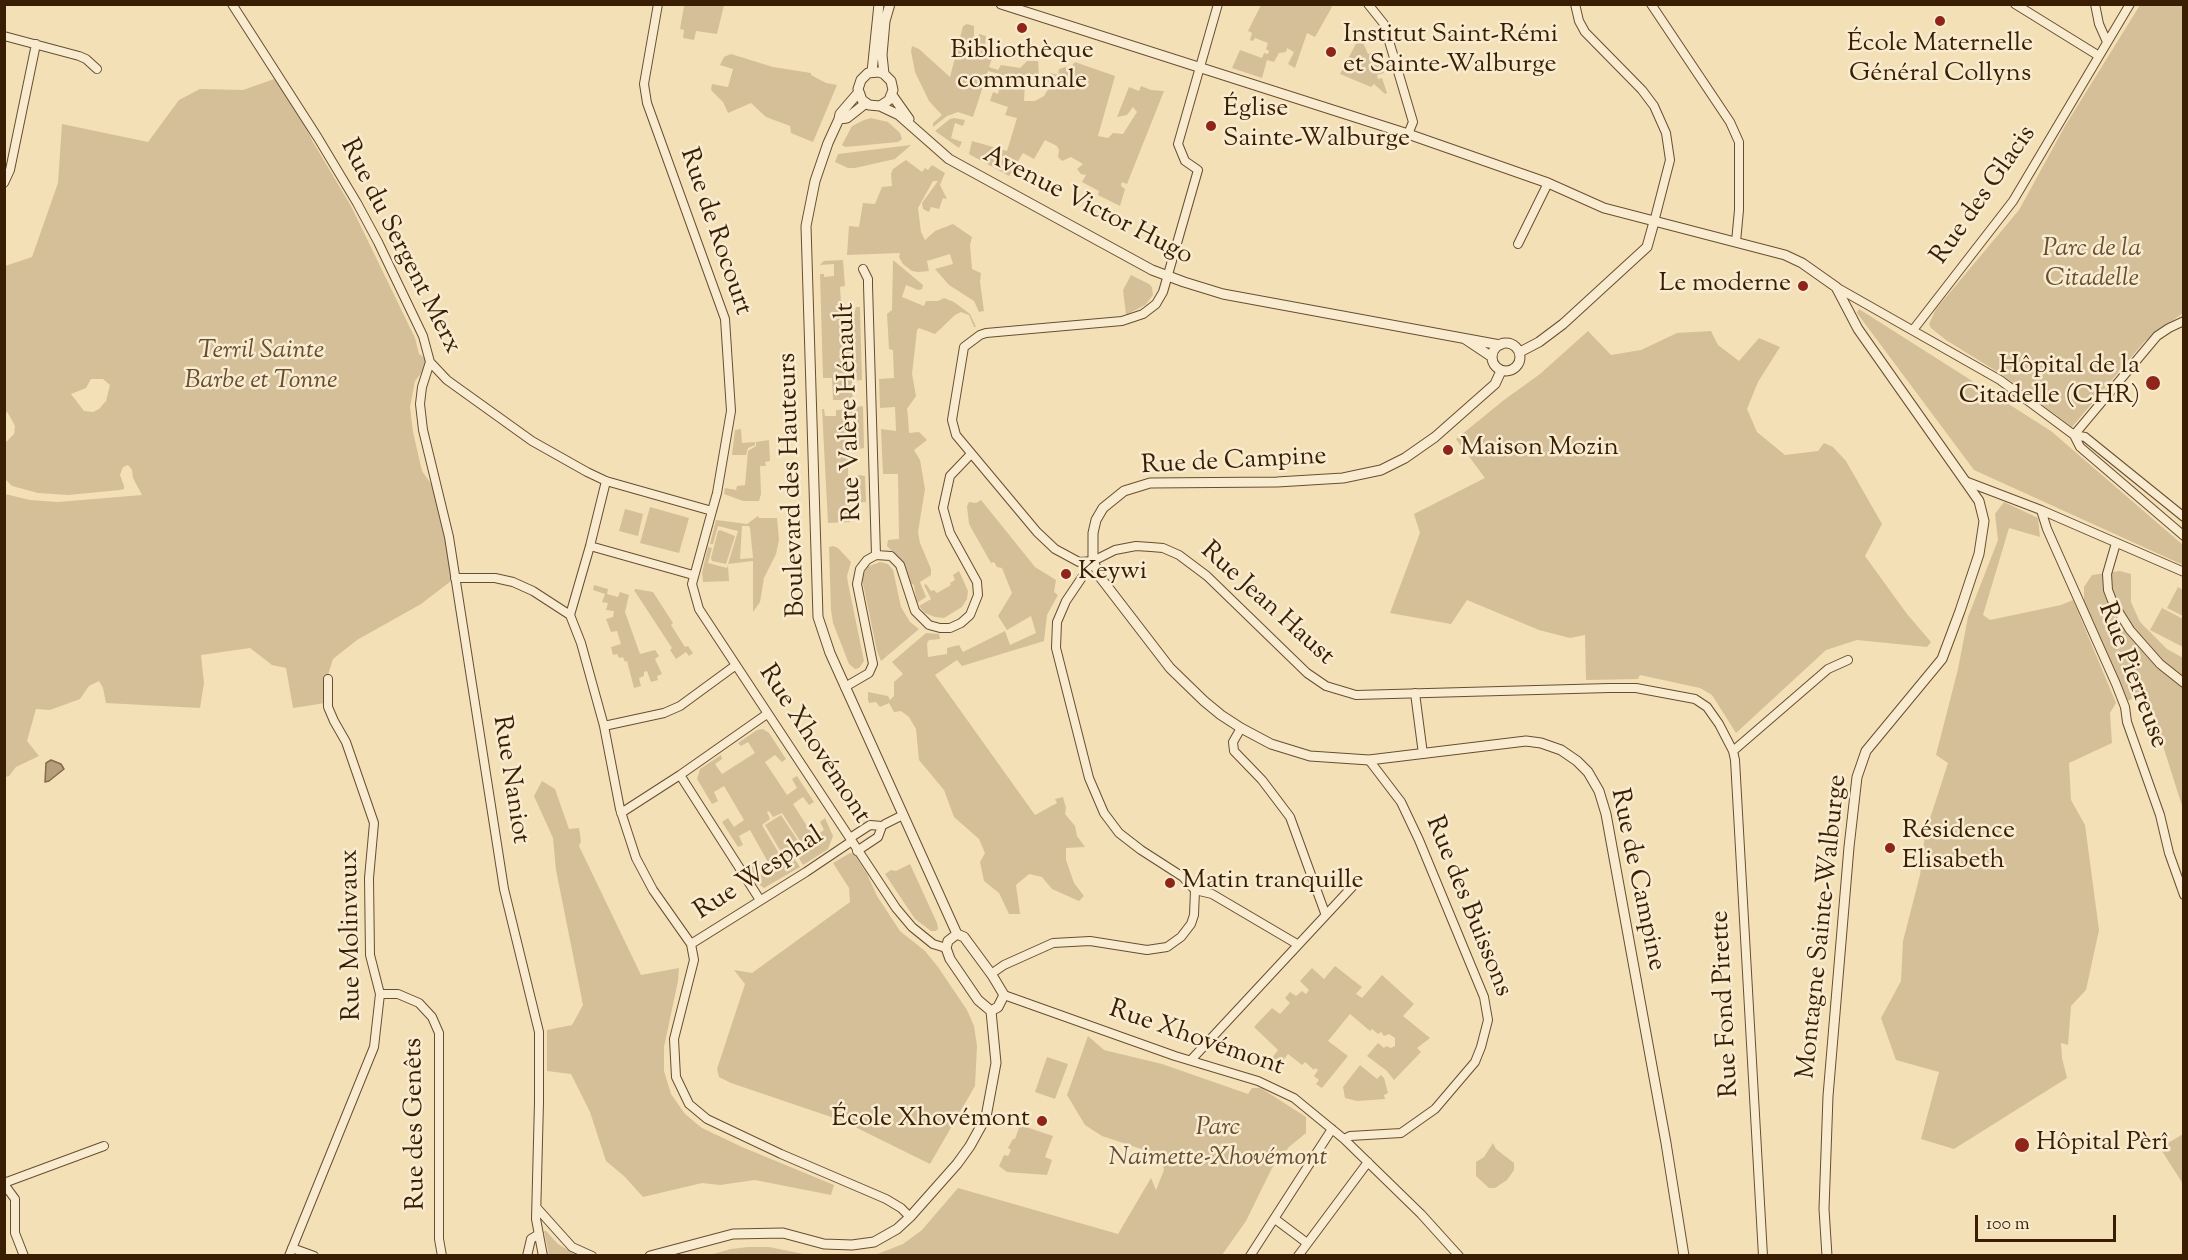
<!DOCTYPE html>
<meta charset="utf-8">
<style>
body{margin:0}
#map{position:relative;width:2188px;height:1260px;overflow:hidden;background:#f4e0b6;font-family:"Sorts Mill Goudy",serif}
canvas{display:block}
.frame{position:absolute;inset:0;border:6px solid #3a1e03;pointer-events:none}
.scale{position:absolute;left:1975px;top:1215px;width:141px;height:27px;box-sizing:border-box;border:3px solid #3a1e03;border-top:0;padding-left:8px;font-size:18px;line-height:21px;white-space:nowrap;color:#3a1e03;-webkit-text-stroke:4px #f8ebd0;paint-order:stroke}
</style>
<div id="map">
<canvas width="2188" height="1260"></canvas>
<div class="frame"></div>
<div class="scale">100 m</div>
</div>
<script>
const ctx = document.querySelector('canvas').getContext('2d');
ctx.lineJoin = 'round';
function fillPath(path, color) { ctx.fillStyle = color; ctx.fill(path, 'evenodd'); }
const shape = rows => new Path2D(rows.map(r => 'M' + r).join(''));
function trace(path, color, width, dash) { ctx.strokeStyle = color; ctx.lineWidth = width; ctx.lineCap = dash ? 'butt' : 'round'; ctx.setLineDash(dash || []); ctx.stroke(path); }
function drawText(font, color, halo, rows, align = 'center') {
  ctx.font = font + ' "Sorts Mill Goudy",serif'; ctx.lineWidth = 5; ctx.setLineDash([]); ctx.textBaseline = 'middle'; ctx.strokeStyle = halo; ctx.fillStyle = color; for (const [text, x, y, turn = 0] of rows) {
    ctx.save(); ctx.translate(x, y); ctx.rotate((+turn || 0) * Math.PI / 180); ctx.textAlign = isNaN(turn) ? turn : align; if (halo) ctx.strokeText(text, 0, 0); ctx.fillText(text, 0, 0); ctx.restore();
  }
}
fillPath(shape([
 [679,5,724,5,717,34,696,31,694,40,683,38,684,30,680,29,684,6],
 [1329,5,1332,7,1315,37,1307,33,1295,68,1288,64,1294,52,1287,48,1286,52,1279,53,1274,62,1267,60,1262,78,1232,68,1240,50,1262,58,1264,53,1268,54,1269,51,1266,49,1268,43,1255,38,1253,41,1250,40,1252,33,1248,31,1261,5],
 [2140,5,2183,5,2183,313,2145,341,2072,427,2004,376,1946,340,1931,328,1929,324,1936,309,2019,210,2065,126],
 [967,24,974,26,974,41,977,42,979,34,986,36,985,48,995,50,989,67,998,70,1001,65,1020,68,1027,61,1038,61,1039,76,1025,84,1024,101,1035,101,1044,96,1050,86,1047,76,1051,73,1058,75,1059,69,1065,67,1069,69,1075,62,1115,76,1098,136,1108,138,1113,133,1123,134,1137,112,1133,107,1127,115,1117,117,1129,87,1139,91,1141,86,1151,90,1164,91,1127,184,1122,182,1121,186,1125,189,1120,206,1098,195,1099,191,1082,182,1086,175,1081,174,1077,169,1083,164,1071,157,1062,161,1058,157,1059,150,1057,146,1045,140,1034,159,1023,153,1009,176,969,154,972,141,1007,151,1017,118,1005,115,1008,107,990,101,993,92,998,94,1003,75,988,71,973,117,958,112,947,116,933,127,933,123,942,115,929,101,915,72,911,51,912,46,919,49,950,77,963,26],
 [1360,36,1368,54,1372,53,1375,62,1380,60,1384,73,1377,75,1378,79,1382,78,1387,93,1385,94,1374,84,1371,87,1340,74],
 [731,54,773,67,811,73,811,75,826,83,837,85,813,142,791,133,790,126,766,117,751,103,728,113,723,102,711,90,712,84,728,87,733,69,720,65,724,57],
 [280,77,313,142,351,206,415,338,419,354,430,362,415,381,410,407,413,432,422,471,441,498,455,578,421,604,357,640,333,659,327,678,325,703,293,708,286,668,272,665,250,648,201,655,204,683,200,708,106,703,103,688,99,681,89,686,80,699,50,710,36,709,27,741,39,756,16,767,9,776,5,777,5,494,30,500,58,502,142,495,133,478,132,470,128,465,123,467,120,475,124,486,124,489,120,490,68,495,38,493,12,486,5,479,4,444,14,434,15,426,8,413,5,411,5,266,32,257,58,183,62,124,148,142,179,100,200,89,243,90],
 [91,379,103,379,110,385,106,401,99,409,93,412,84,411,71,394,86,388],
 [871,118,888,122,900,133,902,139,898,142,845,147,842,145,852,126,864,120],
 [954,118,965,120,963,126,955,123,951,138,962,142,959,148,935,131,950,119],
 [911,145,895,159,855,168,848,168,835,162,838,154],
 [906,160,922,172,925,168,928,170,932,165,945,173,940,185,947,199,943,198,939,209,931,207,929,212,923,209,922,203,938,181,933,181,918,208,921,232,925,240,935,231,953,224,972,237,970,245,972,269,981,273,980,282,984,311,979,312,974,301,949,285,935,269,953,264,950,254,927,261,929,271,918,272,912,271,903,264,899,257,900,253,847,255,849,226,859,227,863,203,875,204,882,187,892,186,891,174,893,169],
 [843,260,845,286,840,287,842,319,853,319,856,307,860,307,862,380,852,381,853,400,833,400,832,378,823,378,820,274,824,274,824,277,834,276,834,264,820,265,824,261],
 [893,260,923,285,922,289,918,290,906,285,902,297,924,306,926,301,938,301,944,298,954,302,970,314,976,327,974,327,969,315,961,312,955,315,935,334,919,328,917,330,912,374,916,396,907,409,908,417,909,433,919,432,927,440,914,450,920,460,925,489,918,532,920,543,931,569,931,575,920,582,926,597,917,603,914,585,910,583,906,569,899,558,887,546,888,540,899,539,898,474,883,474,881,429,896,431,895,407,880,408,879,379,894,378,893,350,889,349,887,314,892,310],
 [1131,275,1149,284,1152,287,1153,295,1145,305,1126,315,1123,290],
 [1859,309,2051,431,2183,545,2183,565,1974,470,1857,313],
 [1588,331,1611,355,1641,350,1677,333,1711,331,1718,345,1739,361,1759,338,1780,347,1758,382,1747,409,1757,432,1785,455,1818,451,1824,443,1833,447,1846,461,1882,524,1865,556,1907,614,1931,642,1927,647,1857,640,1826,650,1736,733,1712,695,1700,688,1640,675,1638,679,1586,680,1585,635,1570,638,1539,630,1467,600,1451,624,1390,613,1420,533,1414,514,1485,478,1456,439,1504,400,1540,374],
 [863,406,864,448,848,451,848,481,857,482,858,475,865,476,866,502,850,503,850,522,828,523,822,409,824,409,825,416,836,416,836,410,857,409,857,407],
 [741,429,742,443,755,442,755,445,748,448,746,455,732,455,735,430],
 [769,440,770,461,765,462,766,466,760,466,761,494,759,501,743,501,724,494,725,488,736,490,737,486,745,485,748,451,756,446,756,442],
 [981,500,1035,567,1056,580,1054,592,1058,595,1047,615,1044,641,962,666,957,660,935,675,1035,815,1057,803,1055,799,1063,797,1066,808,1065,814,1075,826,1077,836,1085,847,1066,848,1066,860,1074,883,1084,896,1079,901,1052,889,1042,877,1029,874,1016,885,1020,914,1009,914,999,893,984,881,980,862,985,853,979,839,954,817,944,790,919,760,916,729,909,717,901,711,894,712,889,703,880,707,876,702,869,703,868,700,868,692,888,696,890,700,894,696,894,682,903,674,892,662,926,633,939,634,940,639,929,640,927,643,928,657,947,654,947,648,959,645,963,652,1005,631,1010,645,1036,633,1031,616,1007,630,998,616,1012,593,1002,568,997,567,994,562,991,563,969,524,967,506,969,502,976,503],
 [2004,502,2038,518,2040,537,2009,528,1983,615,1990,620,2061,605,2073,600,2116,703,2110,713,2112,743,2069,763,2071,800,2085,825,2099,930,2086,990,2071,1006,2068,1045,2061,1043,2062,1058,2067,1078,1954,1149,1921,1139,1939,1072,1896,1060,1881,1018,1901,981,1903,941,1920,875,1925,834,1948,763,1936,755,1958,669,1968,617,1998,540,1995,514],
 [650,507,689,518,679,553,640,543],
 [625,509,643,514,638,536,619,531],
 [758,516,759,518,777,518,779,540,776,554,764,578,760,602,753,612,753,561,728,564,738,531,718,526,713,544,710,544,716,520,747,524],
 [742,526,749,526,750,528,753,558,740,559],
 [720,530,735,536,726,564,712,561,711,558,718,531],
 [833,546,838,548,851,562,847,576,848,583,864,661,859,668,855,669,849,664,833,623,831,610,829,547],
 [708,547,712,548,708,563,727,568,728,565,729,581,703,582,702,573],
 [880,562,888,564,893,570,901,607,910,622,919,629,881,661,877,651,862,579,867,567],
 [959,571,968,591,967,599,962,607,944,618,935,617,925,613,919,606,931,599,924,585,926,584,931,591,934,590,937,593,951,585,950,583,955,580,953,575],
 [2120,571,2131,574,2131,602,2140,622,2167,649,2183,658,2183,809,2146,692,2128,701,2084,602,2084,587,2092,575],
 [594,585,608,589,607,594,618,597,620,592,629,595,625,612,640,654,655,650,659,656,655,659,662,674,657,676,658,680,651,682,647,671,644,672,644,676,639,678,641,686,634,688,627,661,625,662,623,657,619,658,617,654,613,655,611,647,621,644,617,631,611,632,606,619,613,617,614,611,606,610,608,603,602,602,605,594,593,590],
 [2178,587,2183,590,2183,616,2167,608],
 [636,589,653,592,673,623,671,625,685,647,688,646,693,653,689,656,686,652,676,659,670,650,672,648,634,590],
 [2162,608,2183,619,2183,647,2150,630],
 [763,729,769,733,786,759,782,762,775,755,765,762,787,795,797,788,792,779,797,776,814,802,809,805,803,797,793,804,814,837,824,830,820,822,825,818,833,836,828,849,803,865,796,853,804,847,782,813,773,817,769,811,767,812,770,819,762,825,783,860,792,855,800,867,764,888,760,885,748,865,753,862,759,870,769,864,750,830,739,836,743,845,738,847,722,822,728,818,734,827,744,820,724,786,714,792,718,801,712,804,697,779,700,769,721,755,722,759,715,764,722,774,755,753,748,742,741,746,738,743,757,730],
 [542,781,555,789,569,829,579,828,581,841,579,846,641,975,679,968,678,981,664,1047,664,1071,671,1094,685,1114,702,1128,742,1147,834,1185,831,1195,755,1180,720,1185,702,1183,643,1197,624,1176,606,1161,590,1112,571,1074,547,1071,547,1030,572,1025,583,1005,556,870,553,838,534,796],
 [781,815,802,847,784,857,765,825],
 [850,853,854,854,867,874,877,896,900,931,925,951,938,967,967,1010,974,1026,977,1046,975,1086,930,1164,843,1121,731,1083,719,1077,717,1069,745,984,734,970,752,973,850,902,849,888,833,863],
 [910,864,937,923,938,929,936,931,931,931,915,919,885,874,891,870,896,871],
 [1335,966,1362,987,1356,994,1362,998,1382,975,1414,1004,1403,1016,1430,1038,1417,1048,1421,1052,1394,1080,1387,1071,1367,1056,1378,1043,1384,1048,1386,1046,1391,1048,1395,1046,1395,1038,1389,1034,1384,1036,1381,1032,1378,1034,1372,1029,1370,1031,1350,1014,1328,1041,1348,1056,1322,1088,1316,1084,1319,1080,1314,1076,1318,1070,1315,1068,1314,1070,1305,1062,1302,1065,1288,1054,1279,1066,1269,1062,1278,1050,1254,1027,1272,1008,1280,1014,1290,1003,1285,998,1290,992,1296,996,1302,991,1306,994,1309,990,1300,981,1312,968,1324,979],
 [1088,1036,1104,1050,1162,1064,1248,1094,1252,1088,1261,1088,1306,1117,1306,1133,1289,1147,1272,1168,1246,1221,1222,1255,875,1255,903,1244,922,1230,958,1188,1118,1234,1151,1178,1156,1190,1164,1170,1161,1159,1147,1151,1102,1136,1085,1125,1067,1095],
 [1047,1057,1068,1064,1055,1099,1035,1092],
 [1360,1065,1377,1079,1381,1075,1384,1078,1388,1093,1384,1095,1385,1099,1357,1101,1345,1098,1343,1087],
 [1020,1125,1053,1136,1045,1157,1052,1160,1047,1175,1007,1172,999,1166,1004,1155,1008,1156,1011,1150,1008,1148,1013,1139,1015,1139],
 [2183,1134,2183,1184,2160,1148],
 [1493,1143,1496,1149,1514,1163,1514,1170,1507,1180,1495,1188,1489,1188,1476,1176,1476,1162,1484,1157],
 [544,1231,546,1231,558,1244,576,1255,549,1255],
 [748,1247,769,1247,809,1255,710,1255,731,1249]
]), '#d4bf98');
const water = shape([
 [51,760,61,764,64,769,49,781,45,782,46,763,51,760]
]);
fillPath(water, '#b59e79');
trace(water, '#846b4a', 1.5);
const minor = shape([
 [232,4,318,138,357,203,378,242,423,336,430,362,447,380,532,441,587,472,606,481,712,511,692,584,699,609,896,908,912,927,933,944,946,948],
 [658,4,644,84,647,103,725,319,731,411,717,493,712,511],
 [1368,4,1384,24,1413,122,1408,134],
 [1575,4,1579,21,1585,32,1642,90,1654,106,1666,133,1670,160,1654,222],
 [1651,4,1730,122,1739,142,1739,210,1736,242],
 [2015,4,2099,56],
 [2095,4,2099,24,2107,42],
 [4,36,79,56,86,59,97,69],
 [4,183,10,170,36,44],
 [1518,244,1548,183],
 [863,269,868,279,868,285,876,555],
 [1836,287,2000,380,2074,435,2085,437,2184,517],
 [1913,330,2013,201,2130,4],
 [430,362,422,387,420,404,423,430,449,537,504,889,539,1032,539,1102,536,1219,543,1256],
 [2074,435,2157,336,2169,328,2184,321],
 [2074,435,2080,447,2184,536],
 [606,481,590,546,570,615,581,643,604,726,620,809,636,858,653,890,691,944,694,960,674,1039,676,1077,689,1104,707,1119,781,1154,886,1199,901,1208,910,1217],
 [1965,481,2041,510,2184,572],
 [2041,510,2047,529,2116,684,2125,707,2127,722,2160,815,2169,853,2184,895],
 [2116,543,2107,574,2108,590,2113,603,2130,630,2160,664,2184,683],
 [590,546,693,575],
 [1093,561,1079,562,1055,549,1037,532,956,435,952,420,964,347,980,335,986,333,1122,321,1143,314,1156,304,1163,292,1198,170,1185,161,1178,144,1218,4],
 [455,578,495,578,513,582,533,591,570,615],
 [845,687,869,673,873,664,857,584,860,569,867,560,876,555,891,556,900,565,915,611,929,625,940,628,950,628,961,623,970,615,978,595,977,582,950,533,943,508,950,476,971,454],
 [1415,693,1423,754],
 [604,726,664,713,680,706,736,665],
 [1241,728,1233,742,1234,751,1262,780,1290,817,1325,913],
 [1733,751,1828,669,1848,660],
 [680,775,760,900],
 [621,813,680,775,767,714],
 [885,824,903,815],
 [850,838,870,825,882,826,878,837,857,851],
 [1195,890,1212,894,1297,944],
 [691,944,806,872,852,841],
 [991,974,1004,965,1053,943,1090,941,1147,950,1167,947,1181,937,1191,924,1194,915,1195,890,1183,877,1141,850,1119,833,1104,813,1089,778,1056,648,1057,622,1066,601,1093,561,1115,550,1136,546,1151,547,1163,548,1179,555,1207,576,1307,673,1326,686,1356,695,1609,688,1636,688,1695,699,1707,707,1719,724,1733,751,1735,760,1763,1256],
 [380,994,398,994,419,1003,432,1017,439,1033,439,1239,442,1256],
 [1004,995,1175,1056,1258,1081,1294,1098,1344,1139,1421,1214,1459,1256],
 [1191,1060,1352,887],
 [1344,1139,1350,1136,1401,1133,1435,1109,1475,1062,1481,1047,1488,1020,1484,997,1419,840,1401,802,1369,760],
 [4,1183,104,1146],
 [4,1184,15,1199,15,1233,24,1256],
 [537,1208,572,1247,592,1256],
 [1275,1219,1307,1243],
 [292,1248,314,1256],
 [289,1256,374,1047,380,994,370,955,369,878,374,823,346,742,334,721,328,707,328,679],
 [527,1256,531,1239,539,1234],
 [1250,1256,1332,1129],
 [1298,1256,1368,1162]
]);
const tertiary = shape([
 [1001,4,1408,134,1548,183,1604,208,1785,255,1802,263,1836,287,1858,329,1965,481,1979,501,1984,521,1979,554,1960,611,1942,659,1866,751,1857,777,1849,847,1828,1096,1824,1209,1827,1256],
 [872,72,879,4],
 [884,74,879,72,868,73,861,80,858,89,862,100,869,105,880,106,899,115,949,159,1152,270,1184,282,1223,294,1500,345],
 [884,74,882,55,885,21,890,4],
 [858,93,840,114,839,119,828,143,815,181,806,226,818,617,830,653,957,934],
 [892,95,909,119],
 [880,106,889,100,893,90,891,81,884,74],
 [839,119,847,118,866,103],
 [1465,339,1492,357],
 '1492 357a14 14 0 1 1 28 0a14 14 0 1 1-28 0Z',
 [1520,352,1539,342,1563,324,1647,247,1654,222],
 [1501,371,1495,384,1435,437,1405,458,1381,470,1343,478,1277,482,1150,483,1124,491,1103,508,1096,520,1093,533,1093,561,1100,577,1170,668,1204,701,1221,715,1241,728,1271,744,1310,756,1369,760,1526,741,1541,743,1561,750,1577,761,1588,772,1599,791,1606,814,1666,1143,1684,1256],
 [957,934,964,937,992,975,1004,995,998,1007,991,1011,978,1000,950,959,946,948,948,941,957,934],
 [650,1256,733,1234,783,1233,824,1244,852,1245,874,1242,897,1229,910,1217,957,1164,970,1146,986,1117,996,1063,991,1011]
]);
trace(minor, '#684e30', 10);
trace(tertiary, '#684e30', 11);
trace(minor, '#f8ebd0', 8);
trace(tertiary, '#f8ebd0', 9);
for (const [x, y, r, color] of [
 [1940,21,6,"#8f2418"],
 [1022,28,6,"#8f2418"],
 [1331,52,6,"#8f2418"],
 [1211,126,6,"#8f2418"],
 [1803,286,6,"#8f2418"],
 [2153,383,8,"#8f2418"],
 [1448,450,6,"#8f2418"],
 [1066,574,6,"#8f2418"],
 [1890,848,6,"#8f2418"],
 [1170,883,6,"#8f2418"],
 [1042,1121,6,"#8f2418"],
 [2022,1145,8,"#8f2418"]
]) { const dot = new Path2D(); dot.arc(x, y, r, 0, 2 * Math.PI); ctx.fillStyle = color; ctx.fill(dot); trace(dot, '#f8ebd0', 2); }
drawText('26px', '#3a1e03', '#f8ebd0', [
 ["Institut Saint-Rémi",1343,37],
 ["et Sainte-Walburge",1343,67],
 ["École Maternelle",1940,46,"center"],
 ["Général Collyns",1940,76,"center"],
 ["Bibliothèque",1022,53,"center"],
 ["communale",1022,83,"center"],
 ["Église",1223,111],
 ["Sainte-Walburge",1223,141],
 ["Le moderne",1791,286,"right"],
 ["Hôpital de la",2140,368,"right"],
 ["Citadelle (CHR)",2140,398,"right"],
 ["Maison Mozin",1460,450],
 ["Keywi",1078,574],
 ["Résidence",1902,833],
 ["Elisabeth",1902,863],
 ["Matin tranquille",1182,883],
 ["École Xhovémont",1030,1121,"right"],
 ["Hôpital Pèrî",2036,1145]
], 'left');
drawText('26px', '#3a1e03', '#f8ebd0', [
 ["Rue des Glacis",1985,196,-55],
 ["Avenue Victor Hugo",1087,207,27],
 ["Rue de Rocourt",714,232,71],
 ["Rue du Sergent Merx",399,247,63],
 ["Rue Valère Hénault",851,412,-92],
 ["Rue de Campine",1234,463,-3],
 ["Boulevard des Hauteurs",794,485,-92],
 ["Rue Jean Haust",1266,605,42],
 ["Rue Pierreuse",2131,676,69],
 ["Rue Xhovémont",813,745,57],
 ["Rue Naniot",509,780,81],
 ["Rue Wesphal",760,875,-33],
 ["Rue de Campine",1636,880,78],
 ["Rue des Buissons",1467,907,68],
 ["Montagne Sainte-Walburge",1824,927,-84],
 ["Rue Molinvaux",353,935,-91],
 ["Rue Fond Pirette",1727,1004,-93],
 ["Rue Xhovémont",1196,1040,19],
 ["Rue des Genêts",417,1124,-91]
]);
drawText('italic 26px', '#684e30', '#f8ebd0', [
 ["Parc de la",2092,251],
 ["Citadelle",2092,281],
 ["Terril Sainte",261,353],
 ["Barbe et Tonne",261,383],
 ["Parc",1218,1130],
 ["Naimette-Xhovémont",1218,1160]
]);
</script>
